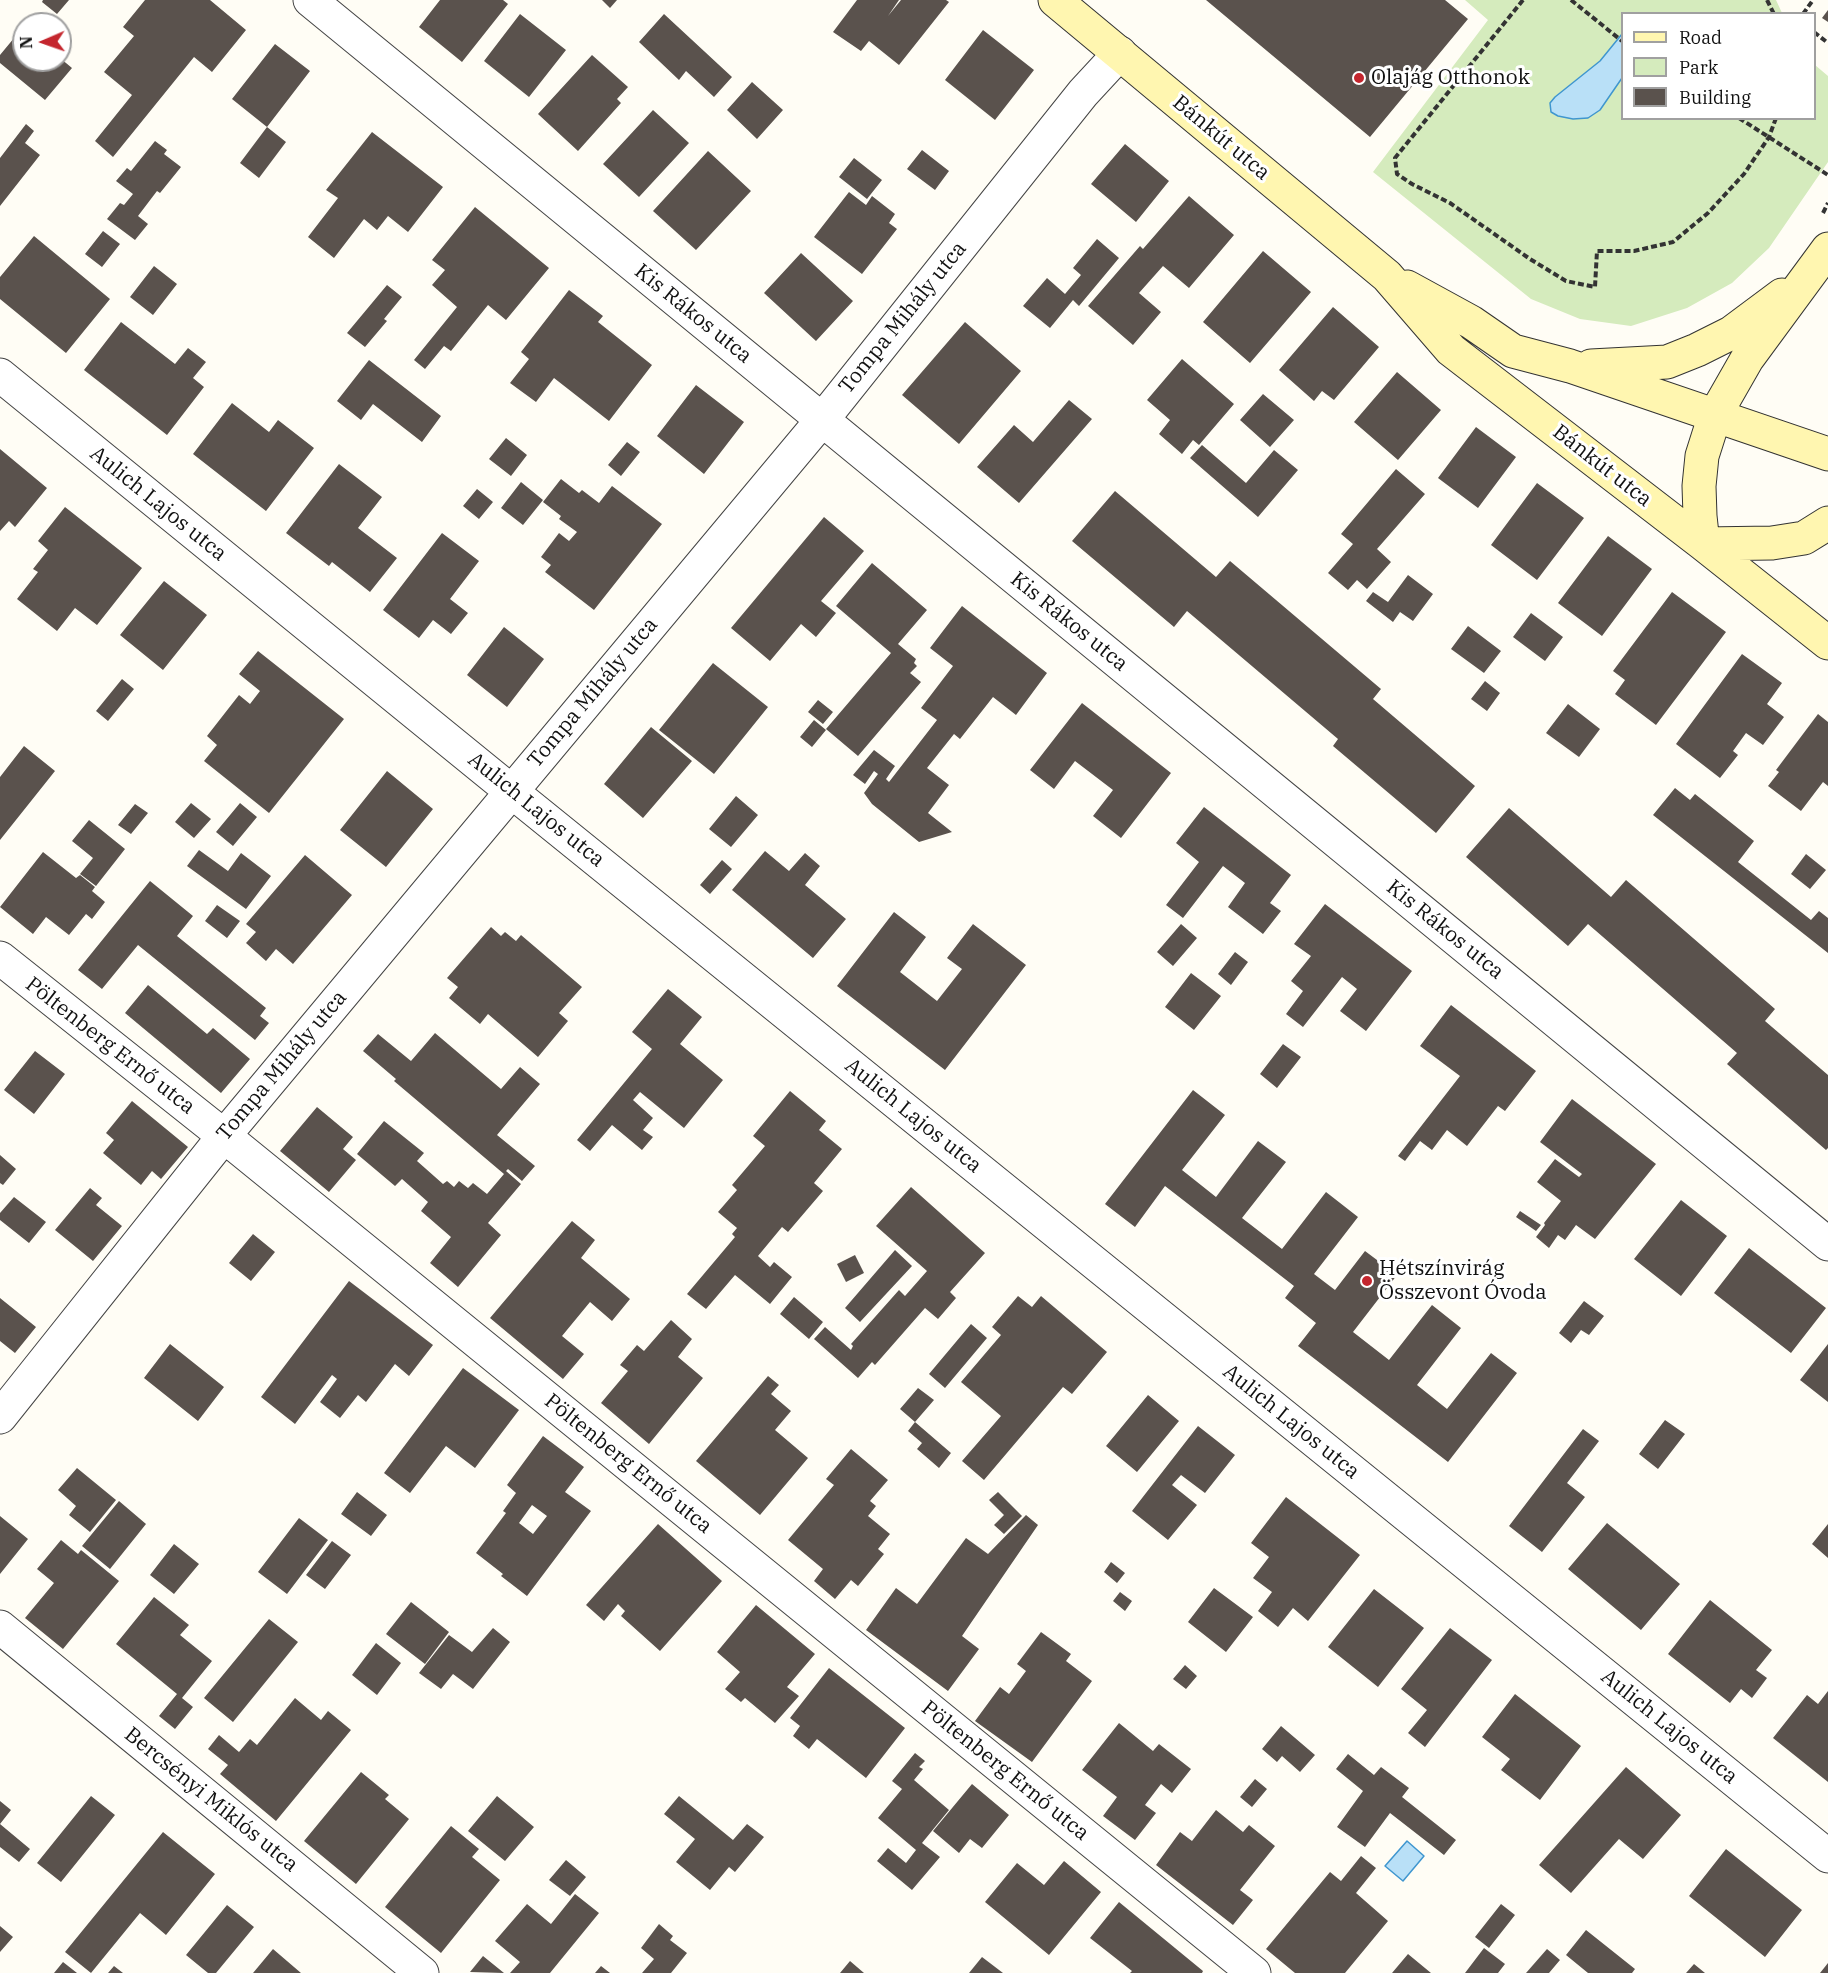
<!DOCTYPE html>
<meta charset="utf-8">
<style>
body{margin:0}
#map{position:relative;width:1828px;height:1973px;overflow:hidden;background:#fffdf5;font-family:"IBM Plex Serif",serif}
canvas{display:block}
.legend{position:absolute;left:1621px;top:12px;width:195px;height:108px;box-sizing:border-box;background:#fff;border:2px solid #a0a0a0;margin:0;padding:8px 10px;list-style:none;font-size:18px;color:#111}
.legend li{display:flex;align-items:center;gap:12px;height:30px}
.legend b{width:30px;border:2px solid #a0a0a0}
.north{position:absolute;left:12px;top:12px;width:60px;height:60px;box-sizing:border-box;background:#fff;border:2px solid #a0a0a0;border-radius:50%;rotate:268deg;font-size:16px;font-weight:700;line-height:24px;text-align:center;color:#111}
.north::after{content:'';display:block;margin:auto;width:21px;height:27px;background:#c4262e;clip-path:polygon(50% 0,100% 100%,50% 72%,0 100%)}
</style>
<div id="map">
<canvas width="1828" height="1973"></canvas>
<ul class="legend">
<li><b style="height:8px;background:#fff6b0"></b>Road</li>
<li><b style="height:16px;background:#d5ebbd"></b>Park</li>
<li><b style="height:16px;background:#5a524d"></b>Building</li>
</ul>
<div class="north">N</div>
</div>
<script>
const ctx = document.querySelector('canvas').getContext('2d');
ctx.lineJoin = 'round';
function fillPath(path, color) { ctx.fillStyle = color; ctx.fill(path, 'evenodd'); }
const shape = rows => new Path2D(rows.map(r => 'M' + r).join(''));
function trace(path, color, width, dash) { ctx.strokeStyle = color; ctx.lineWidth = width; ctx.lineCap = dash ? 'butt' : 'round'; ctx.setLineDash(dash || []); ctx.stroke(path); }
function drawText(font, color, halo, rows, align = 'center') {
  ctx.font = font + ' "IBM Plex Serif",serif'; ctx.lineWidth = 6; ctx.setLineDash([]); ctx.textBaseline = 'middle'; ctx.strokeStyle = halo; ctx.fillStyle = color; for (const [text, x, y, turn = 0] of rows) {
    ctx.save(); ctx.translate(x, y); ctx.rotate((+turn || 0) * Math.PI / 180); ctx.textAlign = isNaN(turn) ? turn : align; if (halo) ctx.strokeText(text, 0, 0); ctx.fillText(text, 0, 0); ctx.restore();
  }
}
fillPath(shape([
 [1465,0,1776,0,1782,13,1622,14,1622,118,1814,118,1815,65,1828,76,1828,162,1769,248,1732,283,1687,308,1631,326,1580,319,1531,299,1373,172,1488,20]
]), '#d5ebbd');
const water = shape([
 [1622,34,1622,78,1600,110,1588,118,1573,119,1558,116,1551,112,1550,103,1555,97,1600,61,1622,34],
 [1407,1841,1424,1856,1403,1881,1385,1866,1407,1841]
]);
fillPath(water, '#b9e0f7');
trace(water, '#3f96cf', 1.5);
fillPath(shape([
 [43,0,69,0,57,14,42,2],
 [145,0,210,0,246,30,212,72,194,57,113,157,95,141,132,95,104,72,134,36,123,27],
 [440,0,503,0,508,4,462,62,419,27],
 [602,0,617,0,610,8],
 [857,0,899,0,888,16,901,0,946,0,949,2,899,65,869,41,861,51,833,32],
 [1206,0,1445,0,1468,19,1370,137],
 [1828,10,1828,22,1822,18],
 [520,14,566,50,529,97,484,61],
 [664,14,732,77,714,97,686,71,679,80,639,42],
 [24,26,24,60,60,60,60,58,72,68,45,100,0,63,0,55],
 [983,30,1034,70,995,120,945,80],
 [275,44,310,71,267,127,232,99],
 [592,55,628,87,617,99,621,103,578,151,538,114],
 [752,82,783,110,757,139,727,110],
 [653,110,689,143,639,197,603,164],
 [26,124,34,131,25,143,40,155,0,206,0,158],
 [267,127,286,142,259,178,240,163],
 [372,132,443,187,408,232,388,216,377,230,364,219,334,258,308,237,338,198,326,190],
 [155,141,167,150,164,154,181,167,160,193,157,191,138,216,148,224,135,240,107,219,120,203,124,205,133,194,116,181,127,168,131,171],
 [1125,144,1169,181,1136,222,1091,184],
 [922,150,949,171,935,190,907,169],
 [708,151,751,191,696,250,653,211],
 [854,158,882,180,867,199,839,177],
 [849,192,866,205,872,196,895,214,889,223,897,229,862,274,814,237],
 [1189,196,1234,235,1189,288,1163,266,1139,293,1161,312,1133,345,1088,306,1140,246,1143,249],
 [475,207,549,268,506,320,488,305,451,351,444,346,425,369,414,360,457,307,432,285,445,270,432,260],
 [103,231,120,244,102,267,85,254],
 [34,236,110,299,66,353,0,299,0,277],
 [1097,239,1119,258,1079,306,1073,300,1050,328,1023,306,1047,278,1065,294,1081,275,1073,268],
 [1263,251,1311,292,1250,363,1203,322],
 [801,253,853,301,816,341,764,293],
 [154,266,177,284,153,315,130,297],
 [387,285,402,297,384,319,387,321,365,347,347,333],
 [569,290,603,316,598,322,652,365,609,421,554,378,536,402,510,383,529,359,521,352],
 [1333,307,1379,347,1334,400,1322,391,1314,401,1279,370],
 [121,322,175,364,188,348,206,362,193,378,204,387,167,435,84,370],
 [965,322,1021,371,959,444,902,395],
 [1182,359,1234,404,1199,445,1193,440,1182,454,1159,434,1170,420,1147,400],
 [369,360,441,416,422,442,373,404,361,420,337,401],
 [1397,372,1441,410,1398,460,1354,422],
 [696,385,744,422,704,474,657,436],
 [1263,394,1294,420,1270,447,1240,420],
 [1069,400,1092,419,1019,503,977,467,1014,425,1033,442],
 [232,403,269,432,278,420,314,448,266,511,193,454],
 [1476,427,1516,457,1478,508,1438,478],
 [506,438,527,455,511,476,489,459],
 [627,442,640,452,621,476,608,465],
 [1202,445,1246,483,1274,450,1298,470,1258,517,1190,458],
 [0,449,47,488,15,527,9,521,0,531],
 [339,464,382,497,358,528,397,558,370,592,332,562,329,566,286,533],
 [1396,469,1425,494,1377,549,1391,562,1367,589,1357,580,1348,590,1328,573,1353,544,1341,534],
 [561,479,579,493,582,490,599,503,612,486,662,524,594,610,545,572,551,565,541,557,559,533,569,541,577,532,559,519,561,516,543,502],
 [521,482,543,500,523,525,501,508],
 [1537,483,1584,518,1537,580,1491,545],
 [477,489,493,502,479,519,463,506],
 [1115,491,1216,577,1230,561,1381,689,1373,699,1475,786,1436,833,1333,746,1338,739,1187,611,1174,627,1072,541],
 [65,507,142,568,97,625,75,608,57,631,17,599,38,572,33,569,48,550,38,541],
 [824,517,864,551,821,601,836,613,816,637,801,624,770,661,731,628],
 [442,533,479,561,450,599,468,613,451,634,433,620,419,638,383,610],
 [1608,536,1652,569,1602,636,1558,603],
 [872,563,927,610,898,644,916,659,914,663,917,666,910,673,921,682,858,756,826,729,891,653,836,606],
 [1408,575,1433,594,1413,621,1400,612,1393,622,1366,601,1373,592,1388,602],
 [164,581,207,615,163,670,120,635],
 [1672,592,1726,632,1656,725,1615,694,1625,680,1613,671],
 [962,606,1047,673,1016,715,993,697,960,739,954,734,927,768,949,785,928,813,952,832,919,842,872,804,864,793,878,774,874,771,865,784,853,775,874,750,895,766,886,779,889,782,937,720,921,708,953,666,930,648],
 [1531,613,1563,637,1545,661,1513,637],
 [1468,626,1501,651,1484,673,1451,649],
 [504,627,544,659,507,707,467,675],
 [258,651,344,719,269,813,204,761,217,745,207,736,239,695,250,704,260,691,239,674],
 [1742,654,1782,683,1767,704,1784,717,1763,745,1746,733,1733,751,1738,755,1720,778,1676,744],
 [713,663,768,707,714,774,659,730],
 [122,679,134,689,108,721,96,711],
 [1485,681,1500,693,1487,711,1471,699],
 [818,700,833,712,823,724,808,712],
 [1082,703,1171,773,1121,838,1093,816,1113,790,1075,761,1054,789,1030,770],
 [1568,704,1600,729,1579,757,1546,733],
 [1818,714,1828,722,1828,786,1823,782,1801,811,1768,786,1779,772,1776,770],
 [814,720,826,730,812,747,800,737],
 [651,727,692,761,643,818,604,784],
 [24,746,55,771,0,840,0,777],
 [387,771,433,809,386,867,340,830],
 [1675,788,1690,800,1695,794,1754,841,1738,862,1811,920,1819,911,1828,918,1828,953,1653,815],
 [736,796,758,815,731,847,709,829],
 [191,803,211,819,194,838,175,822],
 [240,803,257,817,233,846,216,832],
 [135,804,148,813,131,834,118,825],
 [1204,807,1291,875,1270,903,1281,911,1263,934,1228,907,1245,883,1223,866,1183,918,1166,905,1199,862,1176,843],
 [1509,808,1611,897,1626,880,1775,1009,1765,1021,1828,1075,1828,1148,1826,1150,1727,1064,1737,1053,1588,924,1568,946,1466,857],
 [89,820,125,849,96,886,80,874,93,858,72,841],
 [199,850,228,871,241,853,271,876,246,909,187,866],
 [765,851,789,871,805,853,820,866,805,885,846,919,813,958,732,890],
 [43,852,76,878,80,875,95,887,92,891,105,902,92,919,86,914,69,935,46,917,33,934,0,907],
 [1806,854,1826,870,1810,889,1791,874],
 [305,855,352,895,293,964,276,949,266,961,246,943,256,932,246,924],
 [722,860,732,869,710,894,700,885],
 [150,881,193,916,177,936,266,1008,260,1016,269,1023,255,1040,138,945,102,989,78,970],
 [1325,904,1412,971,1366,1031,1340,1011,1357,989,1342,977,1303,1027,1286,1014,1303,991,1291,981,1311,956,1294,944],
 [217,905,240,921,227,938,205,921],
 [894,912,926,937,900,972,937,1001,962,969,947,958,973,924,1026,965,945,1070,837,986],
 [1181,924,1197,938,1173,966,1157,952],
 [491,927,501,936,505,932,516,941,521,935,582,987,559,1013,568,1021,538,1057,488,1014,480,1024,449,998,458,987,447,978],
 [1235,952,1248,962,1231,985,1218,974],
 [1191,973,1221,996,1194,1030,1165,1007],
 [148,985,207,1034,213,1028,250,1059,221,1093,125,1013],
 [668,989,702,1017,680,1044,723,1080,684,1128,640,1092,633,1100,653,1118,643,1130,653,1137,642,1150,612,1125,590,1151,577,1140,652,1049,632,1032],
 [1451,1005,1536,1071,1505,1111,1498,1106,1467,1146,1447,1130,1432,1150,1420,1141,1405,1161,1398,1156,1460,1076,1420,1046],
 [435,1033,501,1089,520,1067,540,1084,497,1135,535,1166,522,1181,508,1169,506,1171,521,1184,488,1223,501,1235,458,1287,430,1263,451,1237,421,1211,428,1202,402,1179,395,1186,357,1154,384,1121,424,1153,417,1161,443,1184,447,1181,454,1187,459,1181,468,1188,473,1183,487,1194,504,1174,394,1081,396,1079,363,1051,378,1034,411,1061],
 [1283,1044,1301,1057,1277,1088,1260,1074],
 [35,1051,65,1074,34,1114,4,1090],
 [1193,1090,1225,1115,1182,1170,1216,1197,1258,1141,1286,1162,1242,1218,1282,1249,1326,1192,1358,1217,1314,1274,1335,1290,1365,1251,1397,1275,1353,1332,1389,1360,1432,1305,1461,1328,1417,1385,1447,1409,1491,1353,1517,1373,1448,1462,1298,1346,1316,1323,1285,1298,1294,1286,1165,1186,1135,1227,1105,1204],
 [790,1091,826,1121,819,1130,842,1149,814,1183,823,1191,788,1232,782,1227,758,1256,770,1267,774,1262,792,1277,770,1304,735,1275,706,1309,687,1294,735,1237,732,1234,737,1228,718,1212,737,1190,732,1185,765,1146,753,1136],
 [1572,1099,1656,1164,1595,1239,1576,1225,1565,1240,1558,1235,1549,1248,1536,1237,1545,1225,1544,1223,1561,1201,1537,1182,1555,1159,1579,1177,1582,1174,1540,1142],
 [132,1101,188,1147,161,1179,152,1171,141,1185,103,1153,114,1140,106,1133],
 [317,1107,353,1137,343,1149,356,1160,329,1192,280,1151],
 [0,1155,16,1169,3,1185,0,1183],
 [911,1187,985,1253,950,1292,956,1298,938,1319,925,1308,875,1365,872,1362,858,1378,814,1339,825,1327,851,1350,853,1346,851,1344,899,1290,905,1296,927,1271,876,1226],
 [90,1188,102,1198,96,1205,122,1226,93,1261,55,1230],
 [14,1197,46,1222,29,1243,0,1220,0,1213],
 [1681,1200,1727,1236,1681,1296,1634,1259],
 [1520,1211,1541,1225,1536,1231,1516,1217],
 [572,1221,595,1240,581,1258,630,1299,612,1321,590,1302,562,1336,584,1354,563,1379,490,1318],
 [253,1234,275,1252,251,1281,229,1263],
 [1749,1248,1826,1308,1791,1353,1714,1293],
 [895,1250,912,1266,860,1322,845,1308],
 [855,1255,864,1273,846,1282,837,1264],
 [349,1281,433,1345,409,1376,395,1364,366,1402,358,1395,340,1418,320,1402,337,1379,332,1375,295,1424,261,1397],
 [1018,1296,1032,1307,1041,1296,1107,1352,1072,1394,1063,1387,984,1480,962,1461,1001,1416,961,1382,1001,1335,992,1327],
 [794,1297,823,1322,809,1339,780,1314],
 [0,1298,36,1327,15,1353,0,1341],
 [1584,1301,1604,1316,1589,1335,1581,1330,1571,1343,1559,1333],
 [671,1320,692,1339,678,1357,703,1378,649,1444,601,1403,628,1371,620,1365,637,1345,644,1351],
 [971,1324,987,1338,945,1388,929,1374],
 [170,1344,224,1387,198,1421,144,1378],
 [1828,1344,1828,1402,1800,1380],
 [463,1368,519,1410,475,1468,446,1446,410,1493,384,1473],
 [768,1376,779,1385,771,1394,791,1411,775,1430,808,1458,760,1515,696,1461],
 [918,1388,934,1400,915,1422,951,1453,939,1468,917,1449,922,1443,908,1431,915,1422,900,1409],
 [1148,1395,1179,1421,1137,1472,1106,1446],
 [1665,1420,1685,1434,1658,1469,1639,1454],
 [1198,1426,1235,1455,1205,1493,1181,1475,1172,1485,1197,1505,1168,1540,1132,1511],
 [1583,1429,1599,1441,1567,1483,1585,1497,1542,1552,1509,1526],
 [543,1436,584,1467,565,1492,591,1511,527,1596,501,1576,503,1574,476,1553,506,1513,503,1511,516,1493,507,1485],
 [532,1505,547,1516,533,1534,519,1523],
 [851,1449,888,1480,870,1501,876,1506,868,1516,890,1534,878,1549,884,1554,858,1586,851,1580,835,1599,814,1581,823,1569,788,1540,834,1485,826,1479],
 [77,1468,116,1500,90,1532,69,1515,76,1506,58,1490],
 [357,1492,387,1515,371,1536,341,1514],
 [998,1492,1022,1516,1004,1534,994,1525,1004,1515,989,1500],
 [1286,1497,1360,1555,1308,1621,1293,1608,1278,1627,1258,1611,1272,1592,1253,1578,1269,1557,1251,1543],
 [119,1501,146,1524,110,1569,82,1546],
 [1026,1515,1038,1525,962,1636,979,1649,948,1691,866,1630,896,1588,917,1604,966,1538,988,1554],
 [0,1516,28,1539,0,1574],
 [299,1518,328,1540,287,1594,258,1572],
 [1607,1523,1680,1584,1641,1630,1568,1569],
 [658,1524,722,1581,660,1651,621,1616,625,1611,618,1604,604,1621,586,1605],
 [1828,1524,1828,1558,1812,1544],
 [61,1540,78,1554,81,1550,119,1581,63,1649,25,1618,54,1583,37,1569],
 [332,1541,351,1555,325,1589,306,1575],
 [174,1544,199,1564,174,1594,150,1575],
 [1111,1562,1125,1573,1117,1583,1104,1572],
 [1214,1588,1253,1617,1226,1652,1188,1622],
 [1374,1589,1424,1628,1378,1687,1328,1647],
 [1120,1592,1132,1601,1125,1611,1113,1601],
 [154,1597,189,1625,180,1635,212,1661,182,1698,193,1707,175,1729,159,1716,177,1694,116,1644],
 [1710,1600,1772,1650,1756,1670,1767,1678,1752,1698,1741,1689,1730,1703,1668,1654],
 [411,1602,449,1632,425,1664,386,1634],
 [756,1605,815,1654,787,1687,799,1696,775,1723,745,1698,741,1702,725,1689,740,1672,717,1652],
 [269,1619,298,1642,233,1722,204,1698],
 [493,1628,510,1642,473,1689,453,1674,441,1689,419,1673,449,1635,472,1652],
 [1450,1628,1492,1660,1425,1747,1408,1733,1427,1710,1401,1689],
 [1041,1632,1071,1654,1066,1661,1092,1681,1032,1762,975,1721,1000,1687,1009,1694,1026,1671,1017,1664],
 [376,1643,401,1663,377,1695,352,1675],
 [1185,1665,1197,1676,1186,1689,1173,1679],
 [829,1668,905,1728,866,1778,817,1739,809,1749,793,1736,800,1726,790,1718],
 [1828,1691,1828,1782,1773,1738,1807,1695,1818,1704],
 [1515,1694,1581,1746,1540,1800,1501,1770,1510,1759,1482,1737],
 [295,1698,321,1720,328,1711,351,1730,276,1821,220,1774,228,1765,208,1749,219,1735,239,1752,250,1739,257,1745],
 [1119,1723,1153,1751,1159,1744,1191,1769,1172,1793,1161,1784,1145,1805,1156,1813,1135,1840,1103,1816,1117,1797,1082,1770],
 [1281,1726,1315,1755,1300,1772,1282,1756,1277,1762,1262,1749],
 [915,1753,925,1761,919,1767,923,1769,914,1780,949,1810,922,1843,940,1857,912,1890,877,1861,888,1848,906,1863,916,1850,878,1818,902,1789,892,1781],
 [1348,1754,1374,1775,1381,1767,1409,1788,1402,1797,1456,1840,1444,1855,1390,1813,1365,1847,1337,1827,1363,1791,1336,1769],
 [1626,1767,1681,1815,1643,1859,1619,1839,1571,1893,1539,1865],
 [361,1772,389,1795,385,1799,409,1819,356,1884,304,1841],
 [1255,1779,1267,1789,1252,1807,1240,1797],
 [972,1784,1009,1815,982,1848,970,1839,959,1853,933,1831],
 [91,1796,115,1815,61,1882,37,1863],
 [497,1796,534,1827,505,1861,468,1831],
 [679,1796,733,1840,747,1824,764,1837,735,1872,729,1867,710,1890,676,1862,695,1839,664,1814],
 [0,1801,11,1810,0,1824],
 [1216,1810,1243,1832,1249,1825,1275,1846,1240,1890,1253,1900,1233,1925,1156,1865,1180,1832,1192,1841],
 [0,1824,30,1849,19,1862,0,1847],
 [451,1826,479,1849,472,1857,500,1880,441,1953,385,1907],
 [163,1832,215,1874,166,1935,140,1913,91,1973,65,1952],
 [1726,1849,1802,1910,1765,1957,1689,1896],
 [1361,1856,1376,1868,1356,1893,1388,1921,1345,1973,1295,1973,1266,1949,1330,1872,1341,1881],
 [566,1860,586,1877,570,1896,549,1880],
 [1064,1861,1101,1892,1049,1955,985,1902,1017,1863,1044,1885],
 [575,1894,599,1913,550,1973,510,1973,520,1962,495,1941,527,1904,551,1924],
 [1119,1902,1203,1971,1202,1973,1130,1973,1132,1971,1090,1938],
 [1501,1904,1515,1915,1489,1948,1475,1937],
 [227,1905,254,1927,216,1973,208,1973,186,1955],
 [659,1924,673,1936,670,1940,687,1953,671,1973,642,1973,654,1959,641,1948],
 [0,1926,13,1937,0,1952],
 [1586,1930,1635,1969,1632,1973,1588,1973,1566,1955],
 [1484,1948,1505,1964,1498,1973,1465,1973],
 [273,1949,301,1973,253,1973],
 [1547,1949,1560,1960,1549,1973,1526,1973],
 [1408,1954,1431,1973,1392,1973],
 [483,1956,504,1973,470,1972],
 [982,1957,1003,1973,969,1973],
 [850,1961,864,1973,840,1973],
 [63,1962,77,1973,54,1973],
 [1828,1963,1828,1973,1820,1973],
 [1694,1964,1705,1973,1686,1973],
 [114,1966,123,1973,108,1973],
 [601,1966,610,1973,595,1973]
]), '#5a524d');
const street = shape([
 [310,0,1828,1244],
 [0,375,511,791,1828,1856],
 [0,958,224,1136,1254,1973],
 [0,1417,224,1136,822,420,1083,93,1120,53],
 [0,1627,422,1973]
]);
const secondary = shape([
 [1055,0,1387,276,1451,350,1703,544,1828,643],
 [1407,287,1471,322,1513,351,1570,366,1828,454],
 [1591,366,1667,362,1697,350,1731,333,1782,295],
 [1703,544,1700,516,1699,486,1702,456,1715,415,1747,359,1828,249],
 [1703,544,1772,543,1804,538,1828,523]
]);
trace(street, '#444', 35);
trace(secondary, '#333', 35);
trace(shape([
 [1523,0,1395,158,1397,174,1412,184,1450,203,1530,259,1566,281,1595,287,1597,251,1634,251,1673,242,1708,213,1744,174,1769,137,1776,118],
 [1571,0,1622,41],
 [1767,0,1774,14],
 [1803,14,1813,0],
 [1814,32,1828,43],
 [1739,118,1828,175],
 [1823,213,1828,203]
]), '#333', 4, [6, 3]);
trace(street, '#fff', 33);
trace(secondary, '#fff6b0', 33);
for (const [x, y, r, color] of [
 [1359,78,6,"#c4262e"],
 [1367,1281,6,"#c4262e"]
]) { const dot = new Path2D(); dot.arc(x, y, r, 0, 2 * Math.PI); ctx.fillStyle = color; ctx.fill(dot); trace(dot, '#fff', 2); }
drawText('21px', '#111', '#fff', [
 ["Olajág Otthonok",1371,78],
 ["Hétszínvirág",1379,1269],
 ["Összevont Óvoda",1379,1293]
], 'left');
drawText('21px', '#111', '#fff', [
 ["Bánkút utca",1221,138,40],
 ["Kis Rákos utca",693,314,39],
 ["Tompa Mihály utca",903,318,-51],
 ["Bánkút utca",1602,466,38],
 ["Aulich Lajos utca",158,504,39],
 ["Kis Rákos utca",1069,622,39],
 ["Tompa Mihály utca",593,693,-50],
 ["Aulich Lajos utca",536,810,39],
 ["Kis Rákos utca",1445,930,39],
 ["Pöltenberg Ernő utca",110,1046,38],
 ["Tompa Mihály utca",282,1066,-50],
 ["Aulich Lajos utca",913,1116,39],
 ["Aulich Lajos utca",1291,1422,39],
 ["Pöltenberg Ernő utca",628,1464,39],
 ["Aulich Lajos utca",1669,1727,39],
 ["Pöltenberg Ernő utca",1005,1771,39],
 ["Bercsényi Miklós utca",211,1800,39]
]);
</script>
